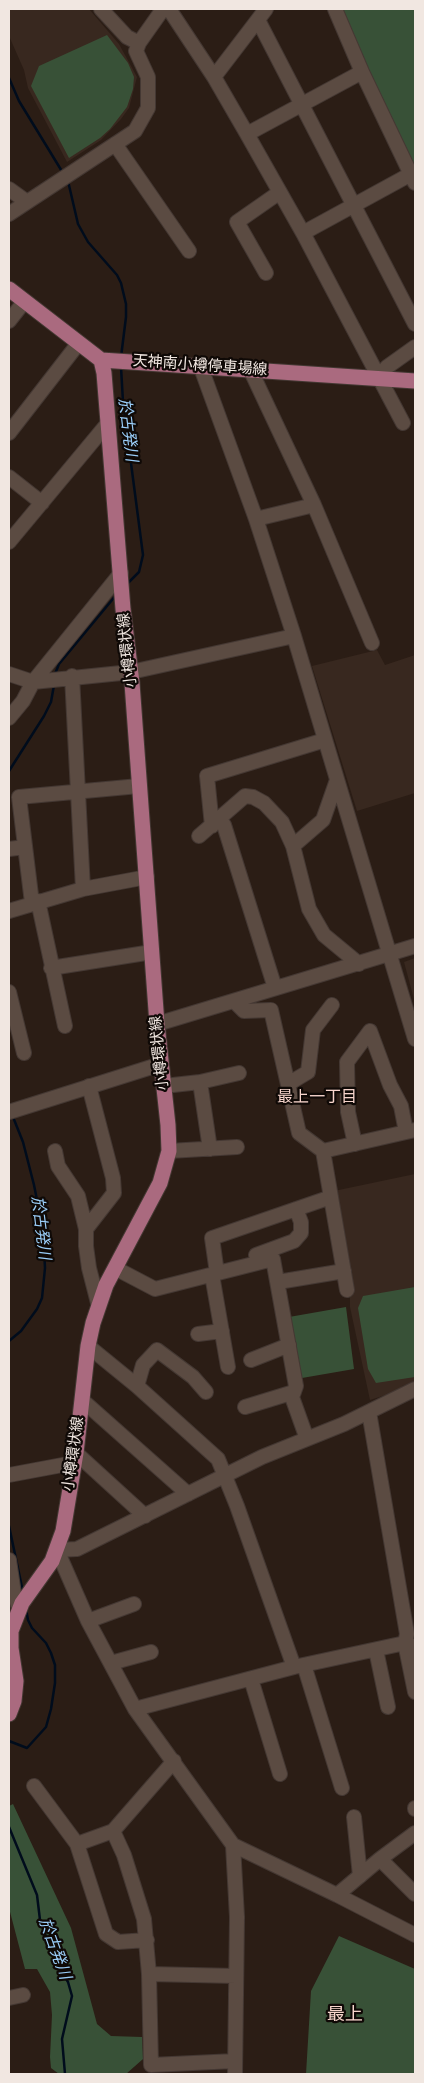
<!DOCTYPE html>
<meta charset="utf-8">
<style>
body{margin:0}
#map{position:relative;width:424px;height:2083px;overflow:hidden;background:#2b1d15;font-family:Roboto,sans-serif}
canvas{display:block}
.frame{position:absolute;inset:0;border:10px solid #f1e7e1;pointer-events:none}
</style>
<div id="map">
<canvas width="424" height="2083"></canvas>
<div class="frame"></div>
</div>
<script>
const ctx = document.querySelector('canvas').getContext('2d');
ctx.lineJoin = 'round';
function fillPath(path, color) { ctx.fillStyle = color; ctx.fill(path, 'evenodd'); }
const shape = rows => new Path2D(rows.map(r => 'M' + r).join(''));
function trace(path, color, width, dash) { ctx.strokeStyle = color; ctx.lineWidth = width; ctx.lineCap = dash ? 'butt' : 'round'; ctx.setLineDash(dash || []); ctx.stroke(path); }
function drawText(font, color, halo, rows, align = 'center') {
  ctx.font = font + ' Roboto,"Noto Sans JP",sans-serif'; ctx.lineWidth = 4.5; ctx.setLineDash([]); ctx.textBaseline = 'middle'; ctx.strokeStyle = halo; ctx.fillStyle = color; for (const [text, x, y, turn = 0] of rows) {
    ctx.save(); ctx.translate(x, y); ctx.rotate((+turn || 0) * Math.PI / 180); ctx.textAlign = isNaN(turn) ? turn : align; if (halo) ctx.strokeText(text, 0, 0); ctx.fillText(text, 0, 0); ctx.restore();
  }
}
fillPath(shape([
 [9,9,89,9,119,44,137,77,129,108,121,119,101,140,67,162,28,88,24,70,9,36],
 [377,650,385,665,415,655,415,772,414,773,415,793,357,811,312,666],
 [415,958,415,1003,404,962],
 [415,1174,415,1384,402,1386,402,1390,370,1400,350,1307,350,1282,334,1191]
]), '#38281f');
fillPath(shape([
 [335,9,415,9,415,179],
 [107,35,128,63,134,77,133,89,127,107,110,129,100,138,69,158,31,86,39,66],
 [415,1287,415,1377,376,1383,368,1369,358,1308,363,1296],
 [346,1307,354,1369,302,1378,289,1317],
 [13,1804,71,1928,97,2024,111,2036,142,2037,143,2059,126,2074,59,2074,51,2068,50,2057,52,2015,50,1992,37,1969,25,1969,9,1908,9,1806],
 [339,1936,415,1969,415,2074,306,2074,311,1991]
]), '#385137');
trace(shape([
 [9,78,19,101,63,173],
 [68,181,78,224,88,242,117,275,121,283,126,304,126,317,121,357],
 [121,367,123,402,143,555,139,572,126,585],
 [55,674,59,664,117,594],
 [9,771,44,716,51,702,54,685],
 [9,1341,21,1331,37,1309,42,1298,45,1268,43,1230,34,1185,23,1142,13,1117],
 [9,1526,23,1592],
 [9,1741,27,1748,46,1727,51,1709,55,1683,55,1665,51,1653,46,1643,32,1628,28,1620,26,1609],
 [9,1827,37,1895,40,1920,45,1934,60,1969,68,1982,72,1996,62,2039,65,2074]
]), '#000c1c', 2.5);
const minor = shape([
 [101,9,127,37,139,43],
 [169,9,214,77,247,134,303,233,403,423],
 [335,9,362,72,415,183],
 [258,20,415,324],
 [214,77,266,9],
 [247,134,362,72],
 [115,144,189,251],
 [9,189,27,202],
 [9,214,135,131,148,108,148,77,136,51,139,43,163,9],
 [303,233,411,174],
 [266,273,237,222,280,192],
 [9,321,24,302],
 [200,365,256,519,294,636,415,1039],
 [250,369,314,505,372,643],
 [378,378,387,367,415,347],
 [9,433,78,344],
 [9,477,42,503],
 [256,519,314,505],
 [9,542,108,423],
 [9,674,33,682,131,672,294,636],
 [72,676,83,889],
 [9,718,23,701,33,682,121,573],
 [219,819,224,825,275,988],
 [212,826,207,776,325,740],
 [199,836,245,796,253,797,264,803,282,822,293,846,309,909,324,935,359,964],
 [293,846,323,820,337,780],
 [9,849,25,847],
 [38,901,65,1026],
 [32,903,19,797,139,786],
 [9,911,83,889,147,877],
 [51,968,152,952],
 [9,992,24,1053],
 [234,1001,244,1011,271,1010,299,1133,323,1151,347,1290],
 [157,1024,415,946],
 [200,1082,210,1149],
 [288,1084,308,1072,313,1030,332,1005],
 [89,1086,113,1178,114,1193,86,1229,86,1246,89,1268,98,1303],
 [164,1086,200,1082,239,1073],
 [9,1112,161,1064],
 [355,1144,348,1112,347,1062,370,1031,390,1085,401,1106,406,1132],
 [55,1151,58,1166,78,1196,86,1229],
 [169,1151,237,1147],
 [323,1151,415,1130],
 [256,1255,294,1241,301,1233,301,1222,296,1209],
 [115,1268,155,1289,273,1259,296,1386,292,1397,307,1439],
 [217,1273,212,1238,331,1197],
 [212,1275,228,1367],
 [278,1282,344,1271],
 [198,1334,222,1331],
 [88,1346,137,1386,218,1459,237,1506,294,1667],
 [251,1360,289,1345],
 [137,1386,143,1365,157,1350,193,1377,206,1392],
 [415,1389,344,1424,262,1457,77,1549,57,1550,88,1621,135,1709,233,1845,337,1895,415,1935],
 [82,1400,188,1494],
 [245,1407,294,1392],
 [369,1412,407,1634,405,1643,415,1692],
 [76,1453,145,1516],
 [9,1475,73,1463],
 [9,1560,14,1594,19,1608],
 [88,1621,134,1604],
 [376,1650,388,1707],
 [111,1663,151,1652],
 [304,1665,342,1788],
 [251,1679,280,1774],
 [135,1709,294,1667,405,1643,415,1647],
 [34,1786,77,1844,106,1934,118,1942,147,1940],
 [415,1808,415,1809],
 [354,1817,360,1876],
 [113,1831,124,1855,144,1919,149,1974,151,2065,235,2061],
 [77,1844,113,1831,174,1761],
 [233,1845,237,1917,235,2074],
 [380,1859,415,1894],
 [337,1895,380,1859,415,1833],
 [149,1974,236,1976],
 [9,1998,23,1995]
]);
const major = shape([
 [9,289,101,360,415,381],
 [9,1714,14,1701,16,1681,11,1648,11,1631,22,1603,52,1561,63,1531,76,1453,88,1346,93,1323,106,1285,160,1183,169,1151,168,1125,157,1024,132,683,123,609,104,373,101,360]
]);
trace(minor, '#443833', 16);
trace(major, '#443833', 17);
trace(minor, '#5b4b42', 14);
trace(major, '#aa6a7f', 15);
drawText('15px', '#f1e7e1', '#0f0906', [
 ["天神南小樽停車場線",200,366,4],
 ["小樽環状線",128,650,-96],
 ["小樽環状線",160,1053,-96],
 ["小樽環状線",74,1454,-82]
]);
drawText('italic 16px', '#99ccf7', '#0f0906', [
 ["於古発川",127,430,83],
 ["於古発川",40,1228,83],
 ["於古発川",54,1949,70]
]);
drawText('16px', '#f7d5cc', '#0f0906', [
 ["最上一丁目",317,1098]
]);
drawText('18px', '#f7d5cc', '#0f0906', [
 ["最上",345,2015]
]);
</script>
